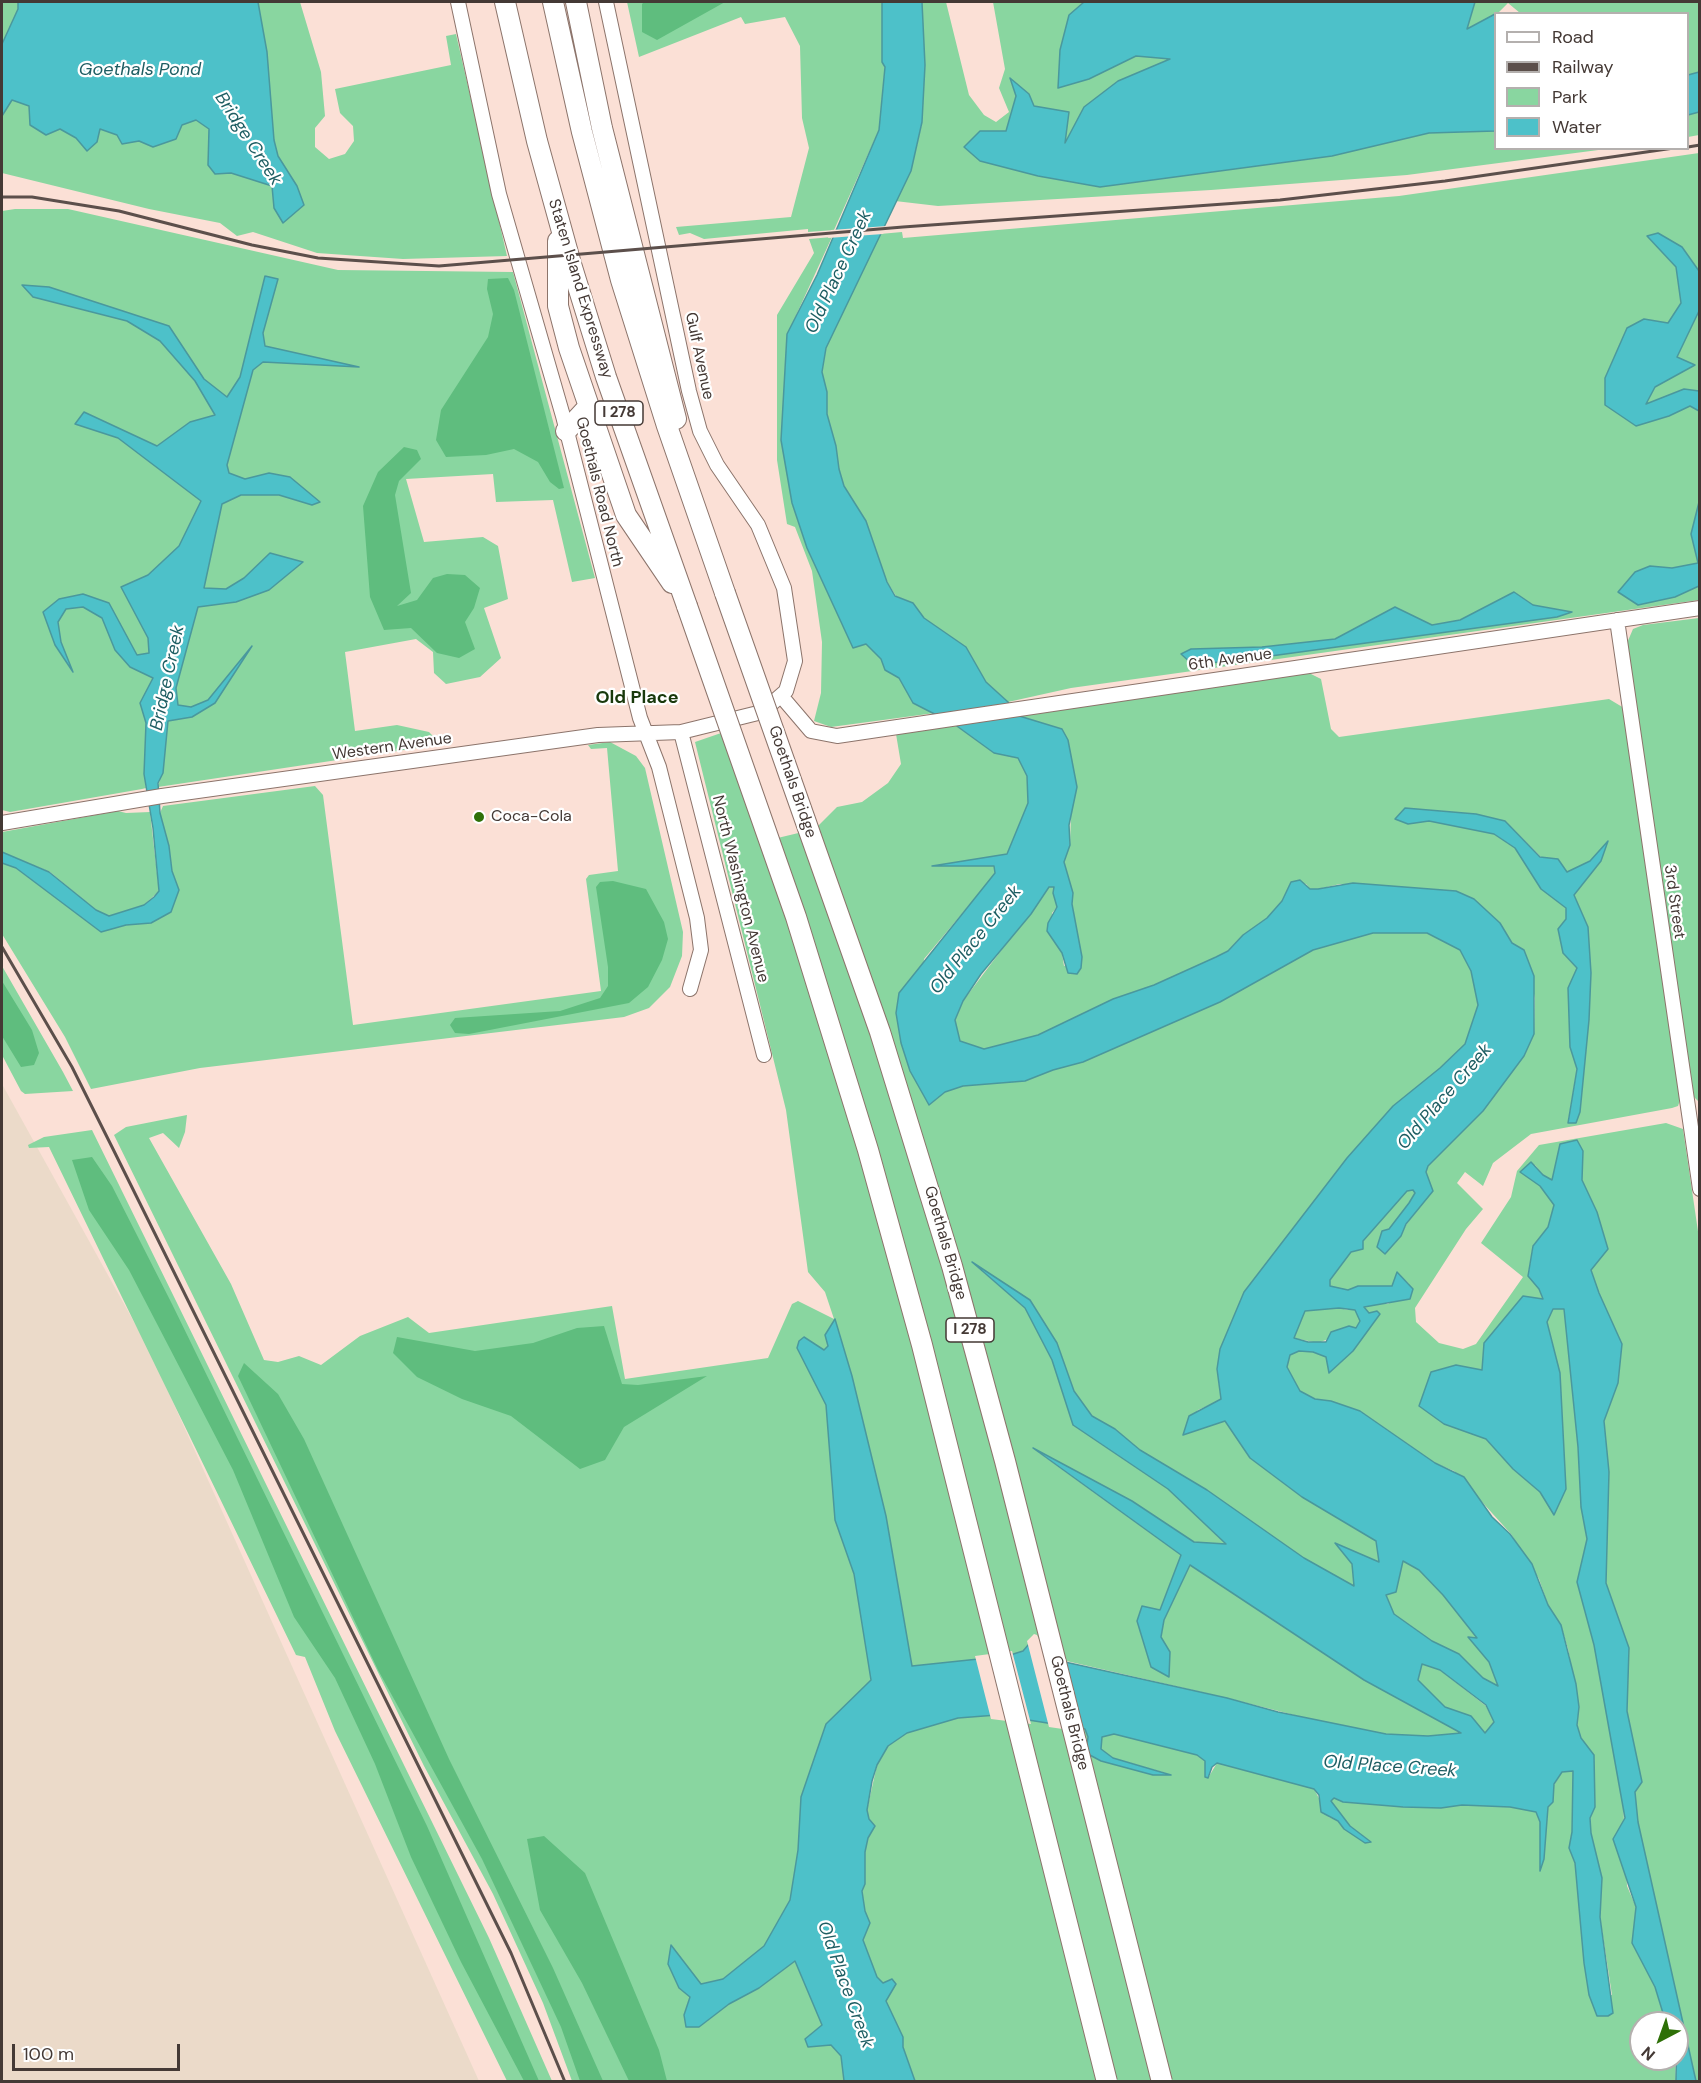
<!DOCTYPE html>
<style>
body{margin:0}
#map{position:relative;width:1701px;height:2083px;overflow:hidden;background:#fbe0d6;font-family:"DM Sans",sans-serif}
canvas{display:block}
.frame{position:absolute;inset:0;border:3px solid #443935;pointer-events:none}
.legend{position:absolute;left:1494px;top:12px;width:195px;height:138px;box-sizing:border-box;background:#fff;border:2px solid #b4b0ae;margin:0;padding:8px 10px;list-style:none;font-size:18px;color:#443935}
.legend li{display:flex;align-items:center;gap:12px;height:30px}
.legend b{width:30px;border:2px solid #b4b0ae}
.north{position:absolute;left:1629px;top:2011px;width:60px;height:60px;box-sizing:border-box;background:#fff;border:2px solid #b4b0ae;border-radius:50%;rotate:221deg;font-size:16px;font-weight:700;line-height:24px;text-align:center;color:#443935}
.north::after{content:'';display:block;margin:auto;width:21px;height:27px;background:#2e7008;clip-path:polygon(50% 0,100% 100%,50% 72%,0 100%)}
.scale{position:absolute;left:12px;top:2044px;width:168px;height:27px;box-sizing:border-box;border:3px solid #443935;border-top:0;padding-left:8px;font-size:18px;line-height:21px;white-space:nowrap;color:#443935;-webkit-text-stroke:4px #fff;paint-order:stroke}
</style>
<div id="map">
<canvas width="1701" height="2083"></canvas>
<div class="frame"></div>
<ul class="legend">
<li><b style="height:8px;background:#fff"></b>Road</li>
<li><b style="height:8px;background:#5c4f4b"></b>Railway</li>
<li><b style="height:16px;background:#89d6a0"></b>Park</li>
<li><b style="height:16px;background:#4dc1c9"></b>Water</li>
</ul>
<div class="north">N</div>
<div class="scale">100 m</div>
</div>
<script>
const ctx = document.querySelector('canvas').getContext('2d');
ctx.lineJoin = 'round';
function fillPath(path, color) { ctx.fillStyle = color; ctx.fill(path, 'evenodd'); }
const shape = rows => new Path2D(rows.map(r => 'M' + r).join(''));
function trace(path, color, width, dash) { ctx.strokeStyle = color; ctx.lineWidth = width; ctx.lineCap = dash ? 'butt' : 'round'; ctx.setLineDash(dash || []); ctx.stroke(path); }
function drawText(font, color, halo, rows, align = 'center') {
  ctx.font = font + ' "DM Sans",sans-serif'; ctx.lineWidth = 4.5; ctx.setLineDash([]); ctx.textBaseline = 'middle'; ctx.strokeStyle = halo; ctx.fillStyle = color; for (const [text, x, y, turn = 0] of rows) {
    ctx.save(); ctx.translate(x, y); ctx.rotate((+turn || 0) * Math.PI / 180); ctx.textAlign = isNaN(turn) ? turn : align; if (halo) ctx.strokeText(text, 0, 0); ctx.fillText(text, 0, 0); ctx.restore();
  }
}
fillPath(shape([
 [2,1084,149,1349,479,2081,2,2081]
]), '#ebdac9');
fillPath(shape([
 [2,2,300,2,321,72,325,116,315,128,315,147,329,159,345,154,354,141,353,126,340,113,335,89,451,65,446,36,456,34,507,256,403,259,317,253,253,232,237,236,220,223,149,209,2,173],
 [627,2,882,2,882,62,885,66,879,130,834,230,808,232,808,229,704,239,690,233,679,235,676,227,791,217,809,148,802,118,800,46,785,17,745,24,741,17,639,57],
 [922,2,946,2,969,95,984,115,996,122,1009,112,999,88,1005,69,993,2,1084,2,1069,16,1060,50,1089,79,1136,56,1172,59,1118,81,1064,145,1034,106,1029,94,1010,79,1016,96,1006,131,980,131,981,161,1038,176,1100,187,1332,156,1429,133,1495,131,1496,148,1606,149,1407,175,1211,190,938,206,895,201,911,171,922,123,925,65],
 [1475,2,1699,2,1699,72,1688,75,1688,14,1520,13,1508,3,1499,12,1467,29],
 [1699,112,1699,135,1688,137,1688,115],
 [1699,153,1699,271,1682,247,1647,236,1676,267,1681,303,1668,323,1644,319,1627,328,1605,378,1605,404,1669,416,1690,406,1699,411,1699,502,1691,534,1698,563,1672,568,1650,566,1675,597,1699,586,1699,600,1071,688,1008,702,986,682,966,647,923,618,913,603,896,596,887,582,866,521,844,486,839,469,836,446,827,414,827,392,822,372,826,348,838,318,880,234,902,232,903,238,1399,196],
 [1514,592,1533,605,1571,612,1557,617,1192,664,1182,654,1191,649,1262,647,1335,639,1395,607,1432,625,1460,620],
 [15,209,68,209,338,270,513,272,595,578,572,582,553,500,496,502,493,474,406,479,424,542,483,537,498,546,508,599,484,608,501,658,480,677,446,684,434,673,433,652,416,639,345,652,355,731,397,725,429,732,438,741,437,745,158,787,160,779,145,781,146,788,142,789,10,812,2,810,2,211],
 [265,277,278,279,256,314],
 [832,237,787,335,781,440,792,503,807,548,853,648,866,644,881,659,885,670,899,678,913,703,935,713,831,727,814,721,821,693,822,642,812,571,795,527,787,524,777,460,777,315,814,253,809,239],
 [1699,311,1699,391,1684,389,1646,404,1655,387,1694,365,1677,357],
 [1699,618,1699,1102,1691,1094,1627,643,1633,629,1643,625],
 [1309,673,1321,679,1331,729,1339,737,1609,699,1624,708,1680,1100,1678,1106,1672,1108,1531,1134,1493,1163,1483,1186,1465,1172,1457,1183,1483,1209,1466,1229,1415,1308,1416,1322,1439,1343,1463,1349,1476,1344,1523,1277,1481,1243,1511,1197,1517,1171,1539,1145,1666,1123,1683,1129,1700,1245,1699,2081,1696,2081,1693,2074,1638,1822,1635,1792,1642,1782,1627,1711,1629,1648,1605,1583,1609,1472,1604,1421,1618,1383,1591,1269,1597,1212,1582,1180,1583,1151,1560,1145,1552,1180,1543,1175,1535,1165,1540,1186,1554,1205,1548,1227,1533,1246,1528,1275,1539,1289,1543,1300,1482,1370,1456,1365,1444,1424,1486,1439,1513,1469,1540,1492,1554,1514,1566,1489,1560,1373,1547,1322,1552,1309,1564,1309,1578,1447,1581,1507,1587,1539,1577,1582,1594,1645,1623,1799,1627,1886,1636,1907,1632,1943,1655,1987,1666,2023,1641,2023,1641,2059,1675,2059,1676,2081,915,2081,903,2047,903,2037,885,2001,883,1983,877,1977,863,1940,870,1923,865,1911,862,1891,865,1884,865,1852,868,1838,875,1826,869,1819,867,1810,877,1765,888,1746,907,1733,958,1718,997,1715,1085,1729,1088,1737,1086,1753,1169,1774,1113,1758,1101,1749,1102,1736,1114,1734,1197,1755,1205,1761,1205,1777,1208,1778,1217,1763,1314,1789,1329,1817,1338,1821,1344,1829,1370,1841,1350,1826,1331,1801,1334,1798,1343,1802,1403,1807,1441,1808,1462,1805,1510,1807,1536,1812,1540,1822,1540,1869,1544,1859,1548,1807,1553,1802,1554,1785,1562,1772,1574,1771,1572,1832,1569,1848,1575,1863,1584,1963,1589,1995,1612,1995,1600,1917,1602,1878,1591,1833,1590,1818,1595,1807,1594,1755,1581,1738,1577,1725,1579,1707,1568,1649,1561,1625,1548,1605,1539,1579,1511,1534,1454,1471,1435,1463,1360,1411,1331,1401,1315,1399,1300,1391,1287,1367,1290,1355,1299,1351,1313,1352,1326,1357,1329,1372,1353,1351,1380,1314,1356,1311,1360,1321,1356,1328,1318,1343,1294,1338,1305,1311,1339,1308,1348,1310,1373,1304,1388,1304,1409,1284,1397,1273,1393,1286,1358,1286,1348,1290,1329,1286,1330,1280,1351,1252,1407,1191,1413,1190,1415,1193,1409,1203,1389,1230,1385,1254,1401,1236,1406,1225,1432,1191,1426,1172,1428,1166,1483,1111,1524,1056,1534,1034,1535,998,1524,950,1512,943,1500,923,1456,891,1340,884,1318,889,1310,889,1306,884,1291,882,1282,901,1267,918,1243,935,1228,951,1216,957,1154,985,1113,999,1038,1035,984,1049,960,1041,956,1033,955,1020,963,1001,1049,887,1054,886,1057,907,1052,913,1051,937,1062,953,1064,966,1082,957,1072,904,1073,893,1064,862,1070,845,1071,812,1062,729,1016,715],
 [1405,808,1476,814,1505,821,1541,857,1558,859,1567,872,1590,861,1607,843,1601,861,1574,895,1588,927,1591,973,1589,1020,1580,1112,1575,1123,1568,1122,1577,1069,1570,1047,1577,968,1563,953,1558,929,1566,919,1566,908,1541,889,1515,848,1494,834,1429,821,1395,819],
 [954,724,994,753,1018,758,1027,776,1028,803,1007,854,935,866,994,866,996,873,924,959,915,1078,929,1105,945,1092,963,1086,1025,1081,1053,1070,1083,1062,1220,1002,1313,950,1373,933,1427,933,1460,950,1471,971,1478,1005,1465,1044,1440,1068,1217,1369,1221,1400,1198,1410,1183,1435,1225,1420,1250,1458,1302,1497,1376,1541,1379,1562,1336,1544,1352,1564,1354,1587,1304,1558,1140,1450,1115,1429,1092,1416,1074,1391,1057,1343,1030,1300,976,1266,1025,1308,1052,1360,1073,1425,1168,1489,1227,1545,1194,1542,1132,1501,1038,1452,1181,1555,1160,1610,1142,1606,1137,1621,1151,1667,1170,1652,1161,1638,1164,1620,1190,1565,1364,1680,1462,1733,1428,1736,1386,1734,1326,1723,1227,1698,1023,1651,1007,1656,912,1667,798,1850,790,1900,764,1947,723,1979,700,1984,671,1946,668,1964,679,1988,690,1997,684,2015,699,2027,729,2004,759,1988,795,1961,822,2025,805,2039,808,2047,831,2045,841,2056,844,2081,572,2081,543,2003,493,1894,424,1766,114,1135,126,1127,187,1115,185,1132,179,1148,163,1133,149,1138,231,1284,264,1360,278,1362,299,1356,321,1365,360,1336,408,1317,429,1333,612,1306,625,1379,768,1358,792,1304,798,1301,834,1319,825,1292,808,1272,786,1110,695,742,724,732,761,842,815,829,837,807,862,802,888,783,901,764,896,734],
 [610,742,636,756,645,768,683,932,682,956,670,987,649,1008,624,1017,200,1068,91,1089,65,1037,2,934,2,863,16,868,101,932,126,925,151,923,179,890,172,871,169,846,160,813,163,806,315,786,323,795,353,1025,601,991,586,879,589,875,618,871,607,748,591,749,588,745],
 [118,811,126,813,150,812,159,891,144,905,109,916,96,910,50,872,2,852,2,832],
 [2,966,63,1072,73,1091,25,1094,21,1091,2,1055],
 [92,1130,489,1938,552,2081,507,2081,335,1731,305,1657,296,1655,49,1147,29,1148,28,1145,44,1137],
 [1403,1561,1419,1570,1443,1595,1478,1638,1468,1637,1489,1662,1499,1687,1483,1678,1459,1654,1432,1641,1394,1614,1386,1595,1396,1592],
 [1422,1664,1440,1670,1486,1706,1494,1722,1485,1733,1471,1716,1445,1707,1417,1680]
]), '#89d6a0');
fillPath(shape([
 [644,2,725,2,657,40,642,32,642,4],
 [508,278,514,290,564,488,559,489,550,482,538,462,514,449,486,455,446,457,436,440,441,410,488,337,493,314,487,289,488,279],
 [404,447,417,450,421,459,399,481,395,495,411,593,397,606,417,600,433,578,447,574,465,575,480,588,474,608,465,622,475,649,459,658,437,653,411,628,384,630,370,597,363,506,378,472],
 [613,881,646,889,664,922,668,939,662,960,648,987,629,1003,469,1034,455,1033,450,1025,455,1018,560,1011,600,998,608,986,608,967,596,887,600,882],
 [2,981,32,1030,39,1053,34,1065,21,1067,2,1036],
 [92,1157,112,1186,172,1304,427,1826,539,2081,524,2081,461,1962,411,1857,375,1764,335,1678,294,1617,233,1470,129,1270,89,1210,72,1160],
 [604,1326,622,1384,638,1385,707,1376,624,1427,605,1460,580,1469,511,1416,462,1399,417,1377,393,1353,397,1337,475,1351,533,1343,577,1328],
 [244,1363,278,1394,304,1439,449,1759,553,1968,603,2081,580,2081,561,2027,482,1859,378,1670,238,1376],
 [544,1836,585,1873,659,2050,667,2081,629,2081,582,1983,540,1910,527,1839]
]), '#5fbd7e');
const water = shape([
 [18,2,258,2,267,52,274,140,278,156,297,186,304,205,283,223,274,208,272,186,231,173,215,174,208,165,209,129,196,120,182,125,176,139,153,147,139,141,122,144,117,135,100,129,97,142,87,151,76,138,60,129,46,135,30,125,29,106,12,100,2,116,2,44,18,9,18,2],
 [882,2,922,2,925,65,922,122,911,171,826,348,822,372,827,392,827,414,836,446,839,469,844,486,866,521,887,582,895,596,913,603,924,618,966,647,986,682,1008,702,1016,715,1062,729,1068,740,1077,787,1069,825,1070,845,1064,862,1073,893,1072,904,1082,957,1081,968,1077,974,1068,973,1062,953,1047,931,1048,923,1057,907,1053,893,1054,887,1049,887,1031,914,981,974,963,1001,955,1020,960,1041,984,1049,1038,1035,1113,999,1154,985,1216,957,1228,951,1243,935,1267,918,1282,901,1291,882,1300,880,1310,889,1318,889,1353,883,1456,891,1474,899,1500,923,1512,943,1524,950,1534,976,1534,1034,1524,1056,1483,1111,1428,1166,1426,1172,1433,1191,1406,1224,1401,1236,1385,1254,1377,1247,1382,1231,1389,1229,1409,1203,1415,1193,1413,1190,1407,1191,1363,1241,1363,1249,1351,1252,1330,1280,1330,1286,1348,1290,1358,1286,1392,1286,1397,1272,1413,1289,1410,1299,1364,1307,1369,1313,1377,1311,1380,1314,1353,1351,1329,1373,1326,1357,1313,1352,1299,1351,1290,1355,1287,1367,1300,1391,1315,1399,1331,1401,1360,1411,1435,1463,1464,1477,1492,1517,1510,1534,1532,1564,1548,1605,1561,1625,1576,1684,1579,1707,1577,1725,1581,1738,1594,1755,1595,1807,1590,1818,1591,1833,1602,1878,1600,1917,1613,2013,1608,2016,1597,2016,1589,1995,1584,1963,1575,1863,1569,1848,1572,1832,1573,1771,1562,1772,1554,1784,1553,1802,1548,1807,1544,1859,1540,1871,1540,1822,1536,1812,1510,1807,1462,1805,1441,1808,1403,1807,1343,1802,1334,1798,1331,1801,1350,1826,1371,1842,1365,1843,1344,1829,1338,1821,1321,1812,1319,1795,1314,1789,1217,1763,1212,1767,1208,1778,1205,1777,1205,1761,1197,1755,1114,1734,1102,1737,1101,1749,1113,1758,1171,1775,1153,1775,1101,1761,1086,1753,1088,1737,1085,1729,997,1715,958,1718,907,1733,888,1746,877,1765,872,1781,867,1810,869,1819,875,1826,868,1838,865,1852,865,1884,862,1891,865,1911,870,1923,863,1940,877,1977,883,1983,892,1979,896,1984,886,2001,903,2037,903,2047,915,2081,844,2081,841,2056,831,2045,808,2047,805,2039,822,2025,795,1961,759,1988,729,2004,699,2027,686,2027,684,2015,690,1997,679,1988,668,1964,671,1945,701,1984,723,1979,764,1946,790,1900,798,1850,801,1797,826,1724,871,1680,854,1574,835,1520,826,1405,797,1348,799,1341,804,1337,824,1350,828,1346,825,1335,835,1319,852,1376,886,1516,912,1666,1007,1656,1023,1651,1035,1637,1047,1658,1227,1698,1278,1712,1386,1734,1428,1736,1461,1733,1364,1680,1190,1565,1164,1620,1161,1637,1170,1652,1169,1677,1151,1667,1137,1621,1142,1606,1160,1610,1181,1555,1033,1448,1132,1501,1194,1542,1226,1544,1168,1489,1073,1425,1052,1360,1025,1308,972,1262,1030,1300,1057,1343,1074,1391,1092,1416,1115,1429,1140,1450,1207,1490,1304,1558,1354,1586,1352,1564,1335,1543,1379,1562,1376,1541,1302,1497,1250,1458,1225,1421,1183,1435,1189,1416,1221,1399,1217,1369,1220,1349,1244,1292,1347,1158,1393,1106,1440,1068,1465,1044,1478,1005,1471,971,1460,950,1427,933,1373,933,1313,950,1220,1002,1083,1062,1053,1070,1025,1081,963,1086,945,1092,929,1105,910,1071,901,1043,896,1013,899,993,995,873,994,866,932,866,1007,854,1028,803,1027,776,1018,758,994,753,954,724,913,703,899,678,885,670,881,659,866,644,853,648,807,548,792,503,781,440,787,334,817,275,879,130,885,67,882,62,882,2],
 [1339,1308,1355,1310,1360,1321,1356,1328,1349,1326,1331,1332,1326,1342,1308,1342,1294,1338,1305,1311,1339,1308],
 [1403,1561,1419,1570,1443,1595,1477,1638,1468,1637,1489,1662,1498,1686,1483,1678,1459,1654,1432,1641,1394,1614,1386,1595,1396,1592,1403,1561],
 [1422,1664,1440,1670,1486,1705,1494,1722,1485,1733,1471,1716,1445,1707,1418,1680,1422,1664],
 [1084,2,1475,2,1467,29,1495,14,1495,131,1429,133,1332,156,1100,187,1038,176,980,161,964,147,980,131,1006,131,1016,96,1010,78,1029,94,1034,106,1069,112,1065,143,1084,107,1118,81,1170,59,1136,56,1089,79,1058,88,1060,50,1069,15,1084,2],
 [1699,72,1699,112,1688,115,1688,75,1699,72],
 [1658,233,1682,247,1699,271,1699,311,1677,357,1695,365,1655,387,1646,404,1684,389,1699,391,1699,411,1690,406,1669,416,1636,426,1605,405,1605,378,1627,328,1644,319,1668,323,1681,303,1676,267,1647,236,1658,233],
 [265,276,278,279,263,333,265,346,359,367,263,362,253,370,227,465,229,473,245,479,269,473,290,477,320,502,312,505,279,495,241,495,222,504,204,588,226,589,244,578,270,553,303,562,269,590,236,602,198,607,176,688,178,705,191,707,208,700,252,646,215,703,192,717,168,721,163,773,158,783,160,813,169,846,172,871,179,890,171,912,151,923,126,925,101,932,16,868,2,863,2,852,49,872,96,910,109,916,144,905,154,897,159,891,153,828,144,774,146,723,140,703,153,678,130,667,115,650,102,618,83,607,66,609,58,622,61,642,73,672,55,645,43,612,59,599,83,594,109,603,137,655,149,653,148,638,121,587,148,575,179,546,201,501,118,438,75,424,84,412,157,446,190,422,215,415,195,381,160,341,127,321,33,297,22,285,49,287,169,326,204,379,227,397,240,377,265,276],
 [1699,502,1699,586,1675,597,1638,605,1618,592,1635,572,1650,566,1672,568,1698,563,1691,534,1699,502],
 [1514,592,1533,605,1572,612,1557,617,1234,661,1192,664,1181,654,1191,649,1262,647,1335,639,1395,607,1432,625,1460,620,1514,592],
 [1405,808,1476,814,1505,821,1540,857,1558,859,1567,872,1590,861,1608,841,1601,861,1574,895,1588,927,1591,973,1589,1020,1580,1112,1576,1123,1568,1123,1577,1069,1570,1047,1568,988,1577,968,1563,953,1558,929,1566,919,1566,908,1541,889,1515,848,1494,834,1429,821,1408,824,1395,819,1405,808],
 [1577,1140,1583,1151,1582,1180,1597,1212,1608,1249,1591,1270,1599,1293,1622,1344,1618,1383,1604,1421,1609,1472,1606,1583,1629,1648,1627,1711,1642,1782,1635,1792,1638,1822,1696,2081,1676,2081,1677,2023,1666,2023,1655,1987,1632,1943,1636,1907,1613,1839,1625,1818,1594,1645,1577,1582,1587,1539,1581,1507,1578,1447,1564,1309,1553,1309,1547,1322,1560,1373,1566,1489,1554,1515,1540,1492,1513,1469,1486,1439,1444,1424,1419,1406,1431,1372,1456,1365,1482,1370,1484,1343,1523,1296,1543,1299,1539,1289,1528,1276,1533,1246,1548,1227,1554,1205,1540,1186,1520,1172,1531,1162,1543,1175,1552,1180,1560,1144,1577,1140]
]);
fillPath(water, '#4dc1c9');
trace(water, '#4a989d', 1.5);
fillPath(shape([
 [887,226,883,234,828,238,831,230],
 [1034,1634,1037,1635,1083,1732,1049,1727,1027,1641],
 [1012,1651,1031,1724,991,1719,975,1656]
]), '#fbe0d6');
const minor = shape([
 [458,2,499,194,563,416,640,718,659,767,697,918,701,950,690,989],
 [1617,620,1700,1189],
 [782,697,811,731,837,736,1700,608],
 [681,732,764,1055],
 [2,823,162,796,598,735,681,732,762,712,786,691,795,661,784,588,758,525,717,465,700,431,689,391,606,2]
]);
const highway = shape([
 [505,2,537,141,571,264,606,377,687,606],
 [553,2,582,132,621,280,667,426,725,593],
 [576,2,602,128,676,419],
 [558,241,558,306,569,348,626,515,672,583],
 [566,431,589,406]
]);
trace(minor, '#8c746b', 16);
trace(highway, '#8c746b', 22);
trace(minor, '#fff', 14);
trace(highway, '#fff', 20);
trace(shape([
 [1688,147,1700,145],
 [2,197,32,197,119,211,252,245,318,258,439,266,903,227,1280,200,1445,181,1674,148],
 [2,947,72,1067,113,1149,511,1953,565,2082]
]), '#5c4f4b', 3);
const highwayBridge = shape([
 [725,593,880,1032,952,1266,1005,1461,1162,2082],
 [687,606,796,917,868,1150,922,1345,1107,2082]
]);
trace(highwayBridge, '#8c746b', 22, []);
trace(highwayBridge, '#fff', 20);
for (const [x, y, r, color] of [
 [479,817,6,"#2e7008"]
]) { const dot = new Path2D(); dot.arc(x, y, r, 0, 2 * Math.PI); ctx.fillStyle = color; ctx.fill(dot); trace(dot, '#fff', 2); }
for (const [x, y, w] of [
 [619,413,48],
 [970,1330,48]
]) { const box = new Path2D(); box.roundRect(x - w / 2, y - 12, w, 24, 4.5); ctx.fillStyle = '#fff'; ctx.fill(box); trace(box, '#443935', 1.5); }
drawText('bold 15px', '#443935', null, [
 ["I 278",619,413],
 ["I 278",970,1330]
]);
drawText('16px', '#443935', '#fff', [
 ["Staten Island Expressway",580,289,73],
 ["Gulf Avenue",699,356,78],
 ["Goethals Road North",599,492,76],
 ["6th Avenue",1230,660,-8],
 ["Western Avenue",392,747,-8],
 ["Goethals Bridge",792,782,71],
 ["North Washington Avenue",740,889,76],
 ["3rd Street",1674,902,82],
 ["Goethals Bridge",945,1243,74],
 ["Goethals Bridge",1069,1713,76]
]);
drawText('16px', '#443935', '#fff', [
 ["Coca-Cola",491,817]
], 'left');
drawText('italic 18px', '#1e5e63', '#fff', [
 ["Goethals Pond",140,70],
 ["Bridge Creek",248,139,57],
 ["Old Place Creek",839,272,-65],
 ["Bridge Creek",168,678,-78],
 ["Old Place Creek",976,940,-51],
 ["Old Place Creek",1445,1097,-49],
 ["Old Place Creek",1390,1767,4],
 ["Old Place Creek",845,1985,70]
]);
drawText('bold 18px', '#19390c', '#fff', [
 ["Old Place",637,698]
]);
</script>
